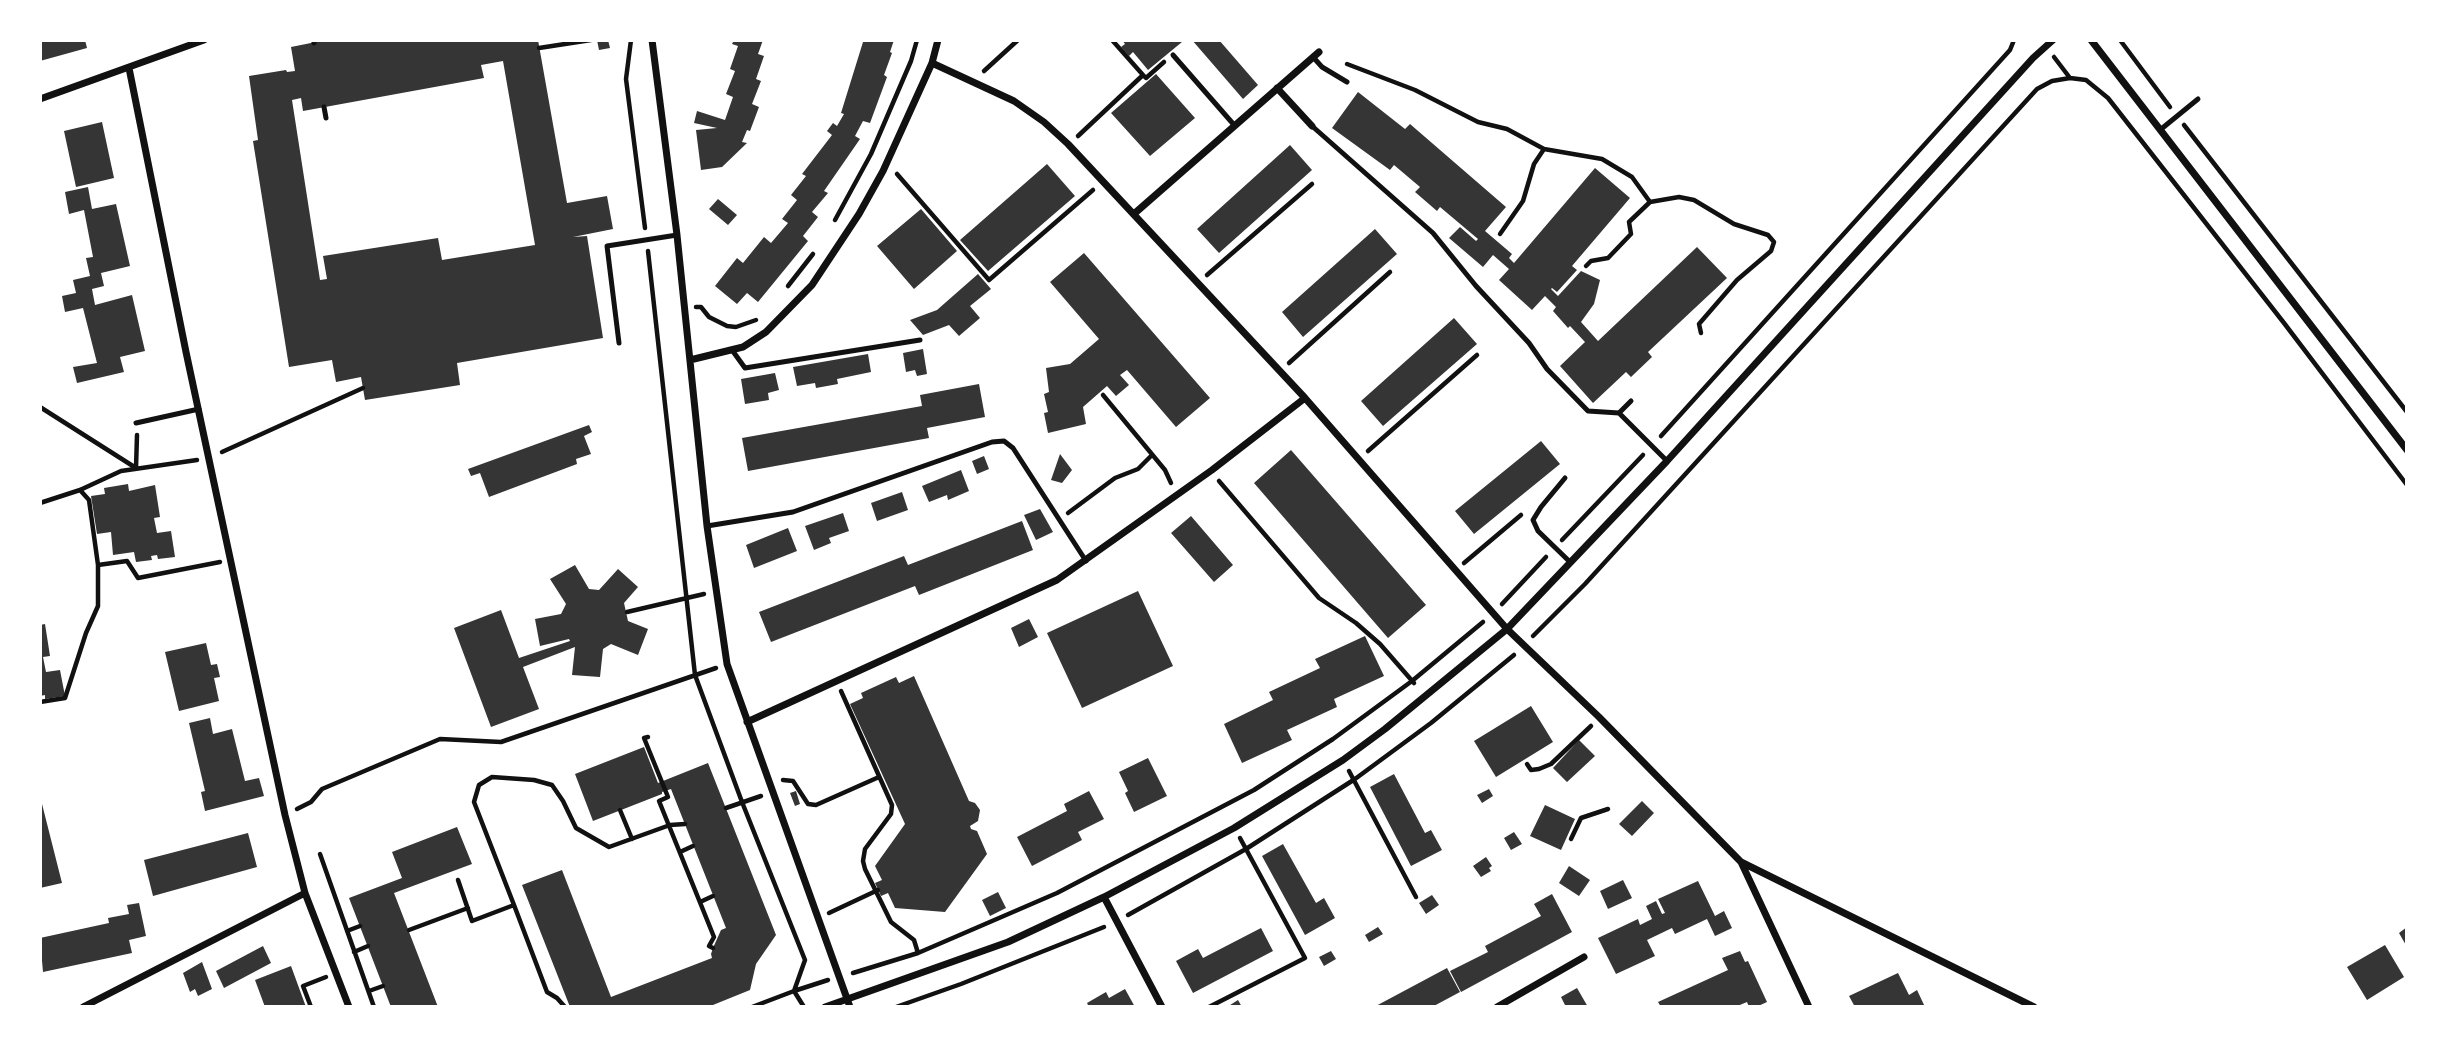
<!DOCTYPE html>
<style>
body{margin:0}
#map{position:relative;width:2447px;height:1047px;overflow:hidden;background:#fff;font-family:"Roboto Condensed",sans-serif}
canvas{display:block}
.frame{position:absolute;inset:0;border:42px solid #fff;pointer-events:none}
</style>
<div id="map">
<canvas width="2447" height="1047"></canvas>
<div class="frame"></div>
</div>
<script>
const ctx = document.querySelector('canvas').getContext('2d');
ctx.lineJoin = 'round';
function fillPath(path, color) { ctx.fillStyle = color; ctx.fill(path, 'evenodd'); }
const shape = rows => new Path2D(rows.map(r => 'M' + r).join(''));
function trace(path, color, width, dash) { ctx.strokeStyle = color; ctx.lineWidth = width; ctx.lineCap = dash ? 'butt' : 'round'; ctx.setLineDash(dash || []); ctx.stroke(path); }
fillPath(shape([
 [40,40,85,40,87,48,40,61],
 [326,40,538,40,567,203,607,196,613,229,573,237,587,236,603,338,457,363,460,385,365,400,361,377,336,382,332,360,289,367,253,141,258,140,249,76,286,70,287,72,295,71,291,47],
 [503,61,535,245,442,260,438,238,323,256,327,279,320,280,292,100,301,98,303,111,484,78,481,65],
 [597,40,608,40,610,48,599,50],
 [734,40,763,40,758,54,764,56,756,79,761,81,752,104,759,107,750,131,747,130,742,142,747,143,722,167,701,170,696,130,717,128,694,123,697,111,725,120,733,97,726,94,735,71,730,69,738,46,732,44],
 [858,40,894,40,890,52,892,53,884,75,887,77,870,123,863,121,855,136,860,139,824,191,828,193,812,212,818,217,803,236,808,241,758,302,747,293,737,304,715,286,737,258,743,263,764,237,771,243,788,223,782,219,797,200,791,195,806,176,802,174,832,135,827,131,833,123,837,126,844,114,841,113,863,42],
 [1122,40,1180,40,1182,42,1148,70,1133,52,1129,56,1121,47,1125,44],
 [1192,40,1219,40,1258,85,1243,99],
 [1156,74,1195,118,1150,156,1111,113],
 [1358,92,1405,129,1410,124,1506,207,1485,231,1512,254,1509,258,1514,263,1595,168,1630,198,1572,266,1577,270,1557,292,1552,288,1551,289,1558,296,1581,271,1600,280,1594,304,1581,322,1598,341,1697,247,1727,278,1648,352,1652,357,1631,377,1626,372,1593,403,1560,366,1585,342,1570,326,1568,328,1553,311,1556,307,1545,296,1532,310,1499,280,1509,269,1493,255,1483,267,1449,238,1460,227,1476,241,1478,239,1440,207,1437,211,1415,192,1420,187,1394,165,1390,170,1332,128],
 [102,122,114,178,76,187,64,131],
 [1290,145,1312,170,1219,253,1197,229],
 [1047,164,1075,196,988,271,960,240],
 [88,187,92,209,116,204,130,266,101,273,104,286,92,289,95,305,132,295,145,351,120,357,124,372,77,383,73,367,97,363,83,308,65,312,62,296,76,293,73,280,90,276,86,258,93,257,84,210,69,214,65,192],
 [718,199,737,215,728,225,709,209],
 [921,209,957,251,914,289,877,246],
 [1375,229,1397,254,1303,337,1282,312],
 [1084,253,1210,398,1176,427,1127,370,1120,375,1129,385,1116,396,1107,386,1083,407,1086,424,1048,433,1044,413,1048,412,1044,394,1049,392,1046,368,1070,364,1099,339,1050,282],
 [978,274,991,289,970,306,980,318,959,336,949,325,923,335,910,320,937,310],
 [1454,318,1477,344,1383,426,1361,401],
 [923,349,927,374,917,376,915,370,906,372,903,353],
 [868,354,871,372,837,379,838,384,816,388,815,383,797,386,793,367],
 [775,373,779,390,768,393,769,400,745,404,741,379],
 [979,384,985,417,927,428,929,438,748,471,742,438,922,406,920,395],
 [589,425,592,432,584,436,591,454,576,459,577,464,489,497,480,473,471,476,468,469],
 [1541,441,1560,464,1474,534,1455,511],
 [1291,450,1426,605,1388,638,1254,483],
 [1060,454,1072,470,1062,483,1051,480],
 [984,456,989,469,977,474,972,461],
 [961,470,969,491,948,500,947,495,929,502,922,486],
 [128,484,129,491,155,485,160,517,154,518,157,533,171,531,175,557,158,559,157,555,151,556,152,560,136,562,134,552,113,555,111,532,97,534,91,496,105,494,104,488],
 [902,492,908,510,877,521,871,503],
 [1040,509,1053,532,1036,540,1024,515],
 [843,513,849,531,829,538,831,543,814,550,805,526],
 [1191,516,1233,565,1214,582,1171,533],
 [1022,521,1033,550,919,595,915,586,771,642,759,612,904,556,908,565],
 [788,528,797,551,754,568,746,545],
 [575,565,589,589,599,590,618,569,638,587,624,603,628,621,648,629,638,655,611,644,603,649,600,677,572,675,575,647,523,667,539,709,491,727,454,628,501,610,519,658,570,641,569,639,540,646,535,619,561,614,566,604,550,579],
 [1138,591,1173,666,1082,708,1047,633],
 [1029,619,1038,637,1019,647,1011,628],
 [45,624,50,656,43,657,46,672,60,670,65,696,45,699,45,695,40,696,40,625],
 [1365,636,1384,676,1334,699,1337,707,1287,730,1292,740,1242,763,1224,724,1273,700,1269,692,1320,668,1315,659],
 [206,643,211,665,217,664,220,677,214,678,219,701,179,711,165,652],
 [914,676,969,801,975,803,980,810,978,821,970,826,971,829,977,831,987,854,945,912,895,908,888,893,881,896,875,883,882,880,875,866,905,824,850,704,863,698,861,693,896,677,899,683],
 [1531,706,1553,742,1496,777,1474,741],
 [210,718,213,734,232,729,245,781,259,778,264,796,205,811,201,792,205,791,189,723],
 [1579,740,1595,756,1567,782,1553,768],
 [644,747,658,783,708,763,776,935,756,964,750,990,708,1007,570,1007,522,885,562,870,611,997,712,958,711,954,713,948,721,930,726,928,671,789,662,792,662,794,593,821,575,774],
 [1148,758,1167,796,1134,812,1125,793,1128,791,1119,772],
 [1394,774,1425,833,1431,830,1442,850,1411,866,1370,787],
 [1489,789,1493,796,1482,803,1477,795],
 [796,791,800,804,795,806,790,793],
 [1089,791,1104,819,1078,832,1082,840,1032,866,1017,837,1067,811,1064,804],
 [40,796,62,883,40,888],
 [1642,801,1654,813,1632,836,1619,824],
 [1545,805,1575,819,1561,850,1530,836],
 [457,827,472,864,394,893,438,1007,391,1007,349,898,402,878,392,852],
 [1514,832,1522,844,1511,850,1504,838],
 [248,833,257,867,153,896,144,860],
 [1283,844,1316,903,1324,898,1335,918,1305,935,1262,856],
 [1486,857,1492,866,1489,868,1491,871,1481,877,1473,866],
 [1569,866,1590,880,1579,896,1559,883],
 [1623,880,1632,898,1608,909,1600,891],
 [1698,881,1715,916,1724,911,1732,928,1715,936,1707,919,1675,934,1672,928,1647,940,1655,956,1616,974,1598,938,1638,919,1640,925,1652,919,1646,906,1656,901,1662,914,1665,913,1658,899],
 [998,892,1006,908,990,916,982,900],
 [1552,894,1572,932,1461,992,1450,971,1488,952,1485,946,1541,916,1534,904],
 [1432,895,1439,905,1426,914,1419,903],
 [139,903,146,936,129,940,132,953,43,972,40,938,109,923,108,918,129,914,127,905],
 [1378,927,1383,934,1369,942,1365,935],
 [2407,927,2407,947,2399,933],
 [1261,928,1273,951,1193,993,1176,961,1198,949,1203,958],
 [2385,945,2404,977,2367,1000,2347,967],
 [263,946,271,963,224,988,216,971],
 [1331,951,1336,959,1324,966,1319,957],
 [1740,951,1745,962,1748,961,1767,1002,1756,1007,1749,1007,1747,1002,1735,1007,1661,1007,1658,1002,1728,970,1722,958],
 [202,962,212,989,198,996,195,989,190,992,183,973],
 [291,966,306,1007,265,1007,255,980],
 [1447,968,1460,992,1432,1007,1374,1007],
 [1898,973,1909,995,1917,990,1925,1007,1855,1007,1849,996],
 [1577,988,1588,1007,1566,1007,1561,997],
 [1125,989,1135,1007,1089,1007,1087,1003,1106,992,1109,998],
 [1238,1000,1242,1007,1227,1007]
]), '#353535');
trace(shape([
 [631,40,626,79,645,228],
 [2120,40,2170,107],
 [539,48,591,40],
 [2054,57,2070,78,2086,80,2108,98,2284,323,2407,485],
 [1347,64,1415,90,1478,122,1507,129,1544,149,1602,159,1632,177,1650,202,1679,197,1694,200,1734,224,1768,235,1774,242,1771,251,1737,280,1699,324,1701,333],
 [984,71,1018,40],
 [1143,75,1146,78,1164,62],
 [2184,125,2407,412],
 [1078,136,1143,75,1112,40],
 [897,174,989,280,1093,190],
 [835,220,871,154,911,61,917,40],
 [1500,234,1523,201,1534,164,1544,149],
 [648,251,695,675,742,802,805,960,794,991,752,1007],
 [1586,266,1591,261,1608,258,1631,234,1629,222,1650,202],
 [1207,275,1312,184],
 [788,286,813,254],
 [696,307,701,307,709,317,727,326,736,327,756,320],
 [1289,363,1390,272],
 [1103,395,1165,470,1171,483],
 [40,407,136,468,137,435],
 [1661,436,2010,50,2014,40],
 [1368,451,1477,355],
 [222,452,363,388],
 [1219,481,1319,598,1356,623,1380,644,1414,683],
 [40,503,80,490,121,471,197,460],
 [1068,513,1115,478,1138,469,1152,455],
 [1562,540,1643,455],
 [1464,563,1521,515],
 [98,565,127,561,138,578,220,562],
 [1502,604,1546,557],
 [627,612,704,594],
 [1533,636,1585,584,2037,89,2052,81,2070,78],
 [841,691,892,805,891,814,865,849,863,861,865,869,891,922,914,940,918,953],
 [40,702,65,698,86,633,98,606,98,565,89,500,80,490],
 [648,737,644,738,668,797,659,801,714,937,709,946,713,948],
 [1527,764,1531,770,1539,769,1551,764,1591,726],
 [1349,771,1416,897],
 [783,780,793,781,808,804,816,805,879,777],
 [726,808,761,796],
 [297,809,311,802,322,789,440,739,501,742,716,668],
 [620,810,632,839],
 [1571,839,1581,818,1608,809],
 [680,852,693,846],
 [320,854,374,1007],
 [458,880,472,921,514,905],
 [700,902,713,896],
 [829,913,878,890],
 [1128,915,1246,849,1355,779,1431,723,1514,655],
 [409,930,468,908],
 [347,931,360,926],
 [354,952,368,946],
 [853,973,918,953,1057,893,1254,790,1333,739,1412,681,1483,622],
 [369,991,383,986],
 [311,1007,303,986,326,977],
 [565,1007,557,998,547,992,514,905,474,802,479,785,492,777,534,780,552,785,563,801,576,828,609,847,670,825,685,824],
 [804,1007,794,991,828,980],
 [896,1007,961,984,1104,927],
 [1209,1007,1305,958,1240,838]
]), '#111', 4.5);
trace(shape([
 [314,40,314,43],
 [1173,55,1235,126],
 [1313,57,1322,67,1347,82],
 [324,107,326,118],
 [1312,126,1433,233,1476,286,1529,343,1547,369,1588,411,1619,413,1667,461],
 [2160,130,2198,99],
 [619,343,607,246,677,235],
 [732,350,745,368,920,340],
 [1619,413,1631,401],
 [136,423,199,409],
 [1565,478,1541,507,1533,520,1538,531,1570,562],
 [707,526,793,512,992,442,1004,441,1013,448,1086,561]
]), '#111', 5);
trace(shape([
 [652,40,677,235,707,526,727,664,850,1007],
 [2091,40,2407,450],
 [932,63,1014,101,1044,122,1068,144,1305,398,1507,629,1599,717,1741,862,1809,1007],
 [129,68,186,352,285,815,305,893,349,1007],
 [1277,88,1312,126],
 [40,99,204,40],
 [1135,213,1319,52],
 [690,360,743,347,766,332,812,285,859,214,883,171,932,63,938,40],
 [747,722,1057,580,1212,470,1305,398],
 [1741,862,2034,1007],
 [1104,897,1162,1007],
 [83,1007,305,893],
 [825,1007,1008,942,1104,897,1234,828,1343,760,1385,729,1507,629,1667,461,2033,58,2053,40],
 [1497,1007,1584,957]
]), '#111', 7);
</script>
